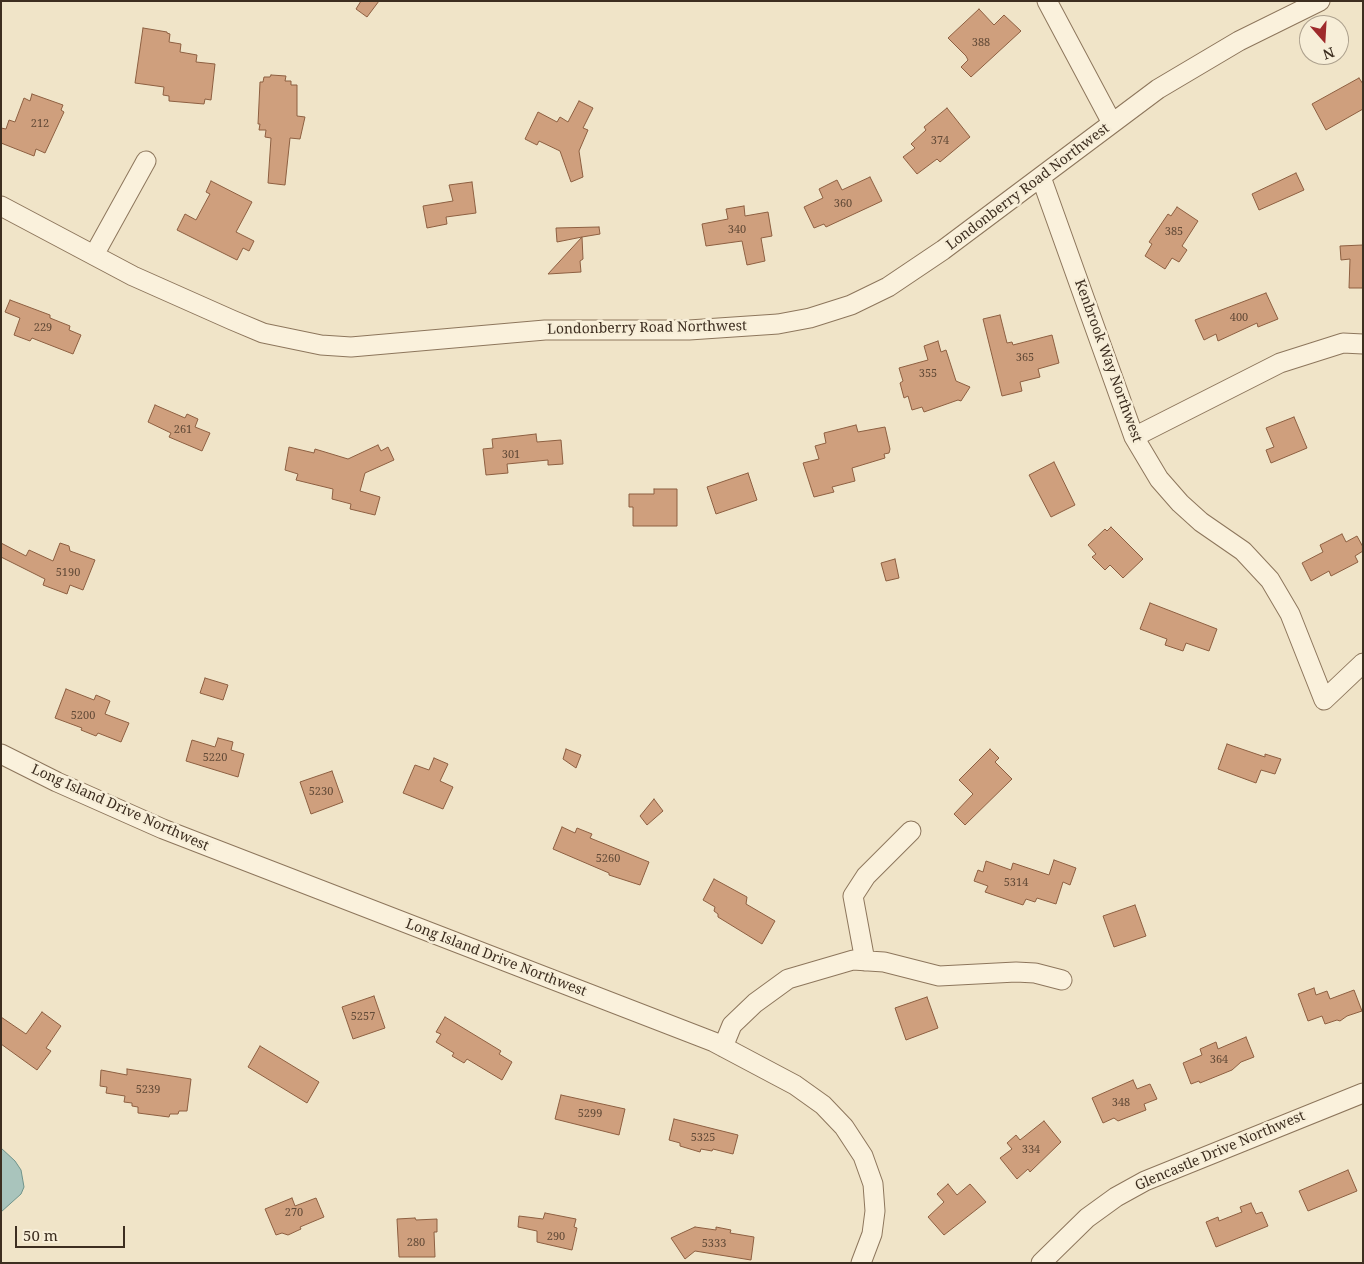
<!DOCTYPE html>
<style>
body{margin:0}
#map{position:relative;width:1364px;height:1264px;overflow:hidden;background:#f0e4c8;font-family:"Noto Serif",serif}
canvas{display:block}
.frame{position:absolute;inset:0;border:2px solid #3d2e20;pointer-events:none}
.north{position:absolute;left:1299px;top:15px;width:50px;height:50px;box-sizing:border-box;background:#f7eed8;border:1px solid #ada18e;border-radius:50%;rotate:161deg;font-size:14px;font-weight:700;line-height:20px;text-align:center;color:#3d2e20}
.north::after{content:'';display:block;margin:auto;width:18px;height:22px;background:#9e2a2b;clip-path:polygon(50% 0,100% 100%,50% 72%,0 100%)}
.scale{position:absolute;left:15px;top:1226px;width:110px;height:22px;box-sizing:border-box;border:2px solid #3d2e20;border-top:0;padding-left:6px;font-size:15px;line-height:18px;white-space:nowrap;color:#3d2e20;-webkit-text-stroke:4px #f7eed8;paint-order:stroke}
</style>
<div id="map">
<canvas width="1364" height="1264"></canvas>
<div class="frame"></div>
<div class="north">N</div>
<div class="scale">50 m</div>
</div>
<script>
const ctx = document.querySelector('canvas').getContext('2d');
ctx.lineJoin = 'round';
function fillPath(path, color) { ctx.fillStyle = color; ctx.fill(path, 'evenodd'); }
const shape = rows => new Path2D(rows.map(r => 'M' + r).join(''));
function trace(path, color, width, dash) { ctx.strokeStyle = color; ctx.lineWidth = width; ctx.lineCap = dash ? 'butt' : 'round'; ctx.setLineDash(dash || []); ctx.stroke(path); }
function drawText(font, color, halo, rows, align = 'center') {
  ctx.font = font + ' "Noto Serif",serif'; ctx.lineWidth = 5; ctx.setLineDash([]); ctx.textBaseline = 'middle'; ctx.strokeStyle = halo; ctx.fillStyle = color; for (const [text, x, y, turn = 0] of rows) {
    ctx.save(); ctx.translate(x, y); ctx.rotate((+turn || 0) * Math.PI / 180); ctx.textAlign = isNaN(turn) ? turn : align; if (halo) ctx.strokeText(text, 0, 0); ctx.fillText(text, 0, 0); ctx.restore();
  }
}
const water = shape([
 [1,1148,15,1161,21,1170,24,1187,21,1194,1,1212,1,1148]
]);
fillPath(water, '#a9c4bc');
trace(water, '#6f938a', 1);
const building = shape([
 [361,1,379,1,367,17,356,9,361,1],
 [979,9,994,25,1004,15,1021,31,971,77,961,67,968,60,966,56,948,38,979,9],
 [143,28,167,32,167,33,170,34,169,42,181,44,180,52,197,55,196,62,215,64,211,100,205,99,204,104,169,101,169,96,163,95,164,87,135,83,143,28],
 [271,75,286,76,285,81,291,81,291,85,297,85,297,116,305,117,300,139,290,138,285,185,268,183,271,138,265,137,266,130,259,130,260,124,258,124,260,82,263,82,264,77,270,77,271,75],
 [1359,78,1363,84,1363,109,1326,130,1312,104,1359,78],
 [32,94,63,105,61,110,64,112,45,153,36,149,34,156,1,143,1,128,6,129,9,120,15,122,24,98,30,101,32,94],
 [579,101,593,108,583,128,588,130,579,151,583,177,571,182,560,151,539,141,537,145,525,139,538,112,557,122,560,117,568,122,579,101],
 [947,108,970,137,940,162,937,159,917,174,903,157,915,148,911,144,926,130,924,127,947,108],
 [1296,173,1304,190,1259,210,1252,194,1296,173],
 [870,177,882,201,826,227,824,224,814,228,804,207,823,198,819,189,837,180,842,190,870,177],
 [211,181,252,202,236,232,254,241,249,251,243,248,237,260,177,230,185,214,196,220,210,194,206,192,211,181],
 [472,182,476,213,446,217,447,224,427,228,423,206,453,201,449,185,472,182],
 [744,206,745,216,768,212,772,236,761,238,765,261,747,265,742,241,706,246,702,224,728,219,726,209,744,206],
 [1177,207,1198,221,1182,246,1187,250,1179,262,1172,258,1165,269,1145,256,1152,244,1149,242,1168,214,1171,216,1177,207],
 [599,227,600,234,582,237,583,259,580,261,581,272,548,274,582,237,557,242,556,228,599,227],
 [1363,245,1363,288,1349,288,1350,259,1341,260,1340,246,1363,245],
 [1266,293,1278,319,1258,327,1257,323,1218,341,1216,334,1204,340,1195,320,1266,293],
 [10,300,50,315,50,318,70,326,69,330,81,335,73,354,32,338,30,341,14,335,20,318,5,312,10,300],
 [1000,315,1007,343,1012,342,1013,345,1052,335,1059,363,1038,369,1040,377,1020,382,1022,391,1002,396,983,319,1000,315],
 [938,341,941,352,946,350,956,381,970,387,961,401,958,400,924,412,922,407,912,410,908,396,904,398,900,383,903,381,899,368,928,360,924,346,938,341],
 [155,405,185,418,187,414,198,419,195,427,210,433,202,451,169,437,171,433,148,422,155,405],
 [1294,417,1307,448,1271,463,1266,450,1274,447,1266,428,1294,417],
 [856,425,858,432,885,427,890,449,889,453,884,454,885,458,852,468,855,481,832,487,834,492,814,497,803,463,819,459,815,446,826,443,824,433,856,425],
 [536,434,537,442,561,440,563,464,548,465,548,460,507,464,508,473,486,475,483,449,493,448,492,439,536,434],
 [378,445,381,451,388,447,394,460,365,473,360,491,380,497,375,515,350,509,351,504,332,499,333,489,296,480,298,474,285,470,289,447,314,453,315,449,348,459,378,445],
 [1054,462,1075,505,1051,517,1029,475,1054,462],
 [748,473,757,500,716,514,707,487,748,473],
 [654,489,677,489,677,526,633,526,633,507,629,507,629,494,654,494,654,489],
 [1111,527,1143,559,1123,578,1110,565,1105,570,1092,557,1096,554,1088,545,1105,529,1107,531,1111,527],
 [1342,534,1346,542,1357,536,1363,547,1363,551,1355,556,1358,562,1331,576,1329,571,1311,581,1302,563,1323,552,1320,545,1342,534],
 [1,543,26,556,29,550,53,561,60,543,69,546,70,551,95,560,83,590,70,585,67,594,43,585,45,579,1,557,1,543],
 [895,559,899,578,886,581,881,563,895,559],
 [1150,603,1217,629,1209,651,1186,643,1183,651,1165,645,1167,639,1140,629,1150,603],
 [205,678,228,685,223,700,200,693,205,678],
 [66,689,94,700,96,695,110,701,105,714,129,723,121,742,98,733,96,736,81,730,82,728,55,718,66,689],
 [218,738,233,742,231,750,244,754,238,777,186,761,192,740,215,747,218,738],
 [1227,744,1265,757,1265,754,1281,759,1275,774,1261,770,1256,783,1218,769,1227,744],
 [566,749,581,755,576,768,563,759,566,749],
 [990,749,999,758,995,762,1012,779,965,825,954,814,973,794,959,780,990,749],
 [434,758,448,764,440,781,453,787,443,809,403,793,415,765,429,770,434,758],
 [332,771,343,802,311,814,300,782,332,771],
 [654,799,663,811,647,825,640,816,654,799],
 [562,827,575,833,577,828,592,834,590,838,649,862,640,885,609,875,609,873,553,849,562,827],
 [1054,860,1076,868,1070,885,1063,882,1056,904,1037,898,1035,902,1026,899,1023,905,985,892,988,886,974,881,978,870,983,872,986,861,1011,870,1013,863,1049,875,1054,860],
 [714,879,747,897,746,904,775,921,762,944,718,917,718,914,714,911,715,907,703,900,714,879],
 [1135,905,1146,936,1114,947,1103,916,1135,905],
 [1314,988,1316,995,1327,991,1330,999,1354,990,1362,1011,1347,1016,1340,1021,1337,1020,1325,1024,1322,1016,1308,1021,1298,994,1314,988],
 [374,996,385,1028,353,1039,342,1007,374,996],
 [927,997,938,1028,906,1040,895,1008,927,997],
 [42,1012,61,1026,46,1048,51,1051,37,1070,1,1044,1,1017,26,1034,42,1012],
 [445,1017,501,1051,499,1054,512,1062,502,1080,467,1059,464,1063,452,1056,454,1053,436,1042,441,1034,436,1032,445,1017],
 [1246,1037,1254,1057,1241,1062,1232,1070,1200,1083,1199,1081,1191,1084,1183,1063,1202,1055,1200,1049,1216,1042,1218,1049,1246,1037],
 [260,1046,319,1082,307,1103,248,1067,260,1046],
 [127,1069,191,1079,187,1111,179,1111,178,1114,170,1114,169,1117,138,1113,138,1107,132,1106,132,1103,124,1102,125,1096,106,1093,107,1087,100,1086,101,1070,127,1075,127,1069],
 [1133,1080,1137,1089,1150,1084,1157,1099,1144,1104,1146,1110,1118,1121,1114,1118,1103,1123,1092,1098,1133,1080],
 [561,1095,625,1109,619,1135,555,1119,561,1095],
 [674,1119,738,1135,733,1154,713,1149,712,1151,701,1149,700,1152,680,1146,680,1143,669,1140,674,1119],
 [1044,1121,1061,1142,1030,1172,1028,1169,1017,1179,1000,1158,1012,1149,1007,1143,1016,1135,1020,1140,1044,1121],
 [1348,1170,1357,1191,1308,1211,1299,1191,1348,1170],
 [948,1184,957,1195,970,1184,986,1202,944,1235,928,1217,944,1202,937,1194,948,1184],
 [292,1198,295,1206,316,1198,324,1217,300,1227,301,1229,288,1235,282,1233,276,1235,265,1209,292,1198],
 [1251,1203,1256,1214,1262,1212,1268,1226,1216,1247,1206,1222,1218,1217,1219,1221,1242,1212,1240,1207,1251,1203],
 [545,1213,576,1219,574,1227,577,1228,572,1250,537,1242,537,1231,518,1227,519,1216,543,1219,545,1213],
 [415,1218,416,1220,437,1219,437,1232,434,1232,435,1257,399,1257,397,1219,415,1218],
 [695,1227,716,1230,716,1227,731,1230,730,1233,754,1237,751,1260,695,1251,685,1259,671,1238,695,1227]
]);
fillPath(building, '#cf9f7d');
trace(building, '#8d5f41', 1);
const minor = shape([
 [1047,1,1112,123],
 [1041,177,1134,437,1159,479,1180,503,1201,522,1243,551,1270,580,1290,614,1324,700,1363,663],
 [1,206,133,276,232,320,263,333,321,345,351,347,545,330,689,330,778,324,810,318,851,305,888,287,943,250,1158,89,1239,41,1320,1],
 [94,255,146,161],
 [1134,437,1280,363,1343,343,1363,344],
 [1,754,57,782,163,829,714,1042,795,1085,823,1105,844,1127,863,1156,873,1184,875,1211,872,1234,861,1263],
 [865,961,853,896,866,876,911,831],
 [723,1047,732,1025,755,1003,788,979,853,960,884,962,939,976,1016,972,1035,973,1062,980],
 [1041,1263,1087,1218,1116,1197,1145,1181,1363,1093]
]);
trace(minor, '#8d765c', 21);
trace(minor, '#faf1dc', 19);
drawText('11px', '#624a37', null, [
 ["388",981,43],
 ["212",40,124],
 ["374",940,141],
 ["360",843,204],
 ["340",737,230],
 ["385",1174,232],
 ["400",1239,318],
 ["229",43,328],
 ["365",1025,358],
 ["355",928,374],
 ["261",183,430],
 ["301",511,455],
 ["5190",68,573],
 ["5200",83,716],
 ["5220",215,758],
 ["5230",321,792],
 ["5260",608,859],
 ["5314",1016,883],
 ["5257",363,1017],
 ["364",1219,1060],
 ["5239",148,1090],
 ["348",1121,1103],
 ["5299",590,1114],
 ["5325",703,1138],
 ["334",1031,1150],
 ["270",294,1213],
 ["290",556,1237],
 ["280",416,1243],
 ["5333",714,1244]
]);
drawText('14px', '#3d2e20', '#f7eed8', [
 ["Londonberry Road Northwest",1028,187,-37],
 ["Londonberry Road Northwest",647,328,-1],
 ["Kenbrook Way Northwest",1108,361,70],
 ["Long Island Drive Northwest",120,808,24],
 ["Long Island Drive Northwest",496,958,21],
 ["Glencastle Drive Northwest",1220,1151,-23]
]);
</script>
